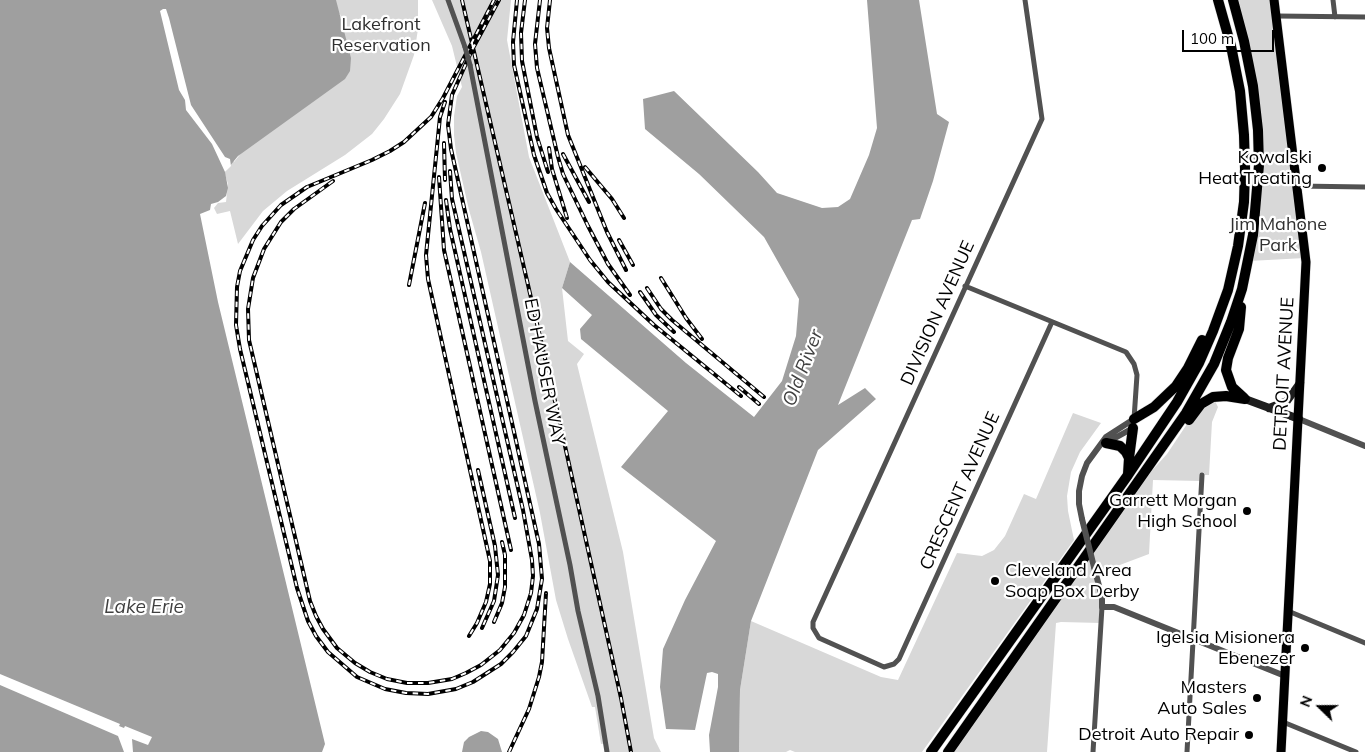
<!DOCTYPE html>
<style>
body{margin:0}
#map{position:relative;width:1365px;height:752px;overflow:hidden;background:#fff;font-family:Mulish,sans-serif}
canvas{display:block}
.north{position:absolute;left:1295px;top:682px;width:50px;height:50px;-webkit-text-stroke:4px #fff;paint-order:stroke;rotate:292deg;font-size:14px;font-weight:700;line-height:20px;text-align:center;color:#000}
.north::after{content:'';display:block;margin:auto;width:18px;height:22px;background:#000;clip-path:polygon(50% 0,100% 100%,50% 72%,0 100%)}
.scale{position:absolute;left:1182px;top:30px;width:92px;height:22px;box-sizing:border-box;border:2px solid #000;border-top:0;padding-left:6px;font-size:15px;line-height:18px;white-space:nowrap;color:#000;-webkit-text-stroke:4px #fff;paint-order:stroke}
</style>
<div id="map">
<canvas width="1365" height="752"></canvas>
<div class="north">N</div>
<div class="scale">100 m</div>
</div>
<script>
const ctx = document.querySelector('canvas').getContext('2d');
ctx.lineJoin = 'round';
function fillPath(path, color) { ctx.fillStyle = color; ctx.fill(path, 'evenodd'); }
const shape = rows => new Path2D(rows.map(r => 'M' + r).join(''));
function trace(path, color, width, dash) { ctx.strokeStyle = color; ctx.lineWidth = width; ctx.lineCap = dash ? 'butt' : 'round'; ctx.setLineDash(dash || []); ctx.stroke(path); }
function drawText(font, color, halo, rows, align = 'center') {
  ctx.font = font + ' Mulish,sans-serif'; ctx.lineWidth = 4.5; ctx.setLineDash([]); ctx.textBaseline = 'middle'; ctx.strokeStyle = halo; ctx.fillStyle = color; for (const [text, x, y, turn = 0] of rows) {
    ctx.save(); ctx.translate(x, y); ctx.rotate((+turn || 0) * Math.PI / 180); ctx.textAlign = isNaN(turn) ? turn : align; if (halo) ctx.strokeText(text, 0, 0); ctx.fillText(text, 0, 0); ctx.restore();
  }
}
fillPath(shape([
 [313,0,418,0,418,29,414,55,400,94,384,119,372,134,345,155,287,191,263,211,238,244,230,211,217,214,214,208,218,203,226,202,228,184,208,120,234,162,343,25,340,14,204,45],
 [432,0,511,0,507,40,529,157,570,262,562,288,568,341,584,354,577,364,623,552,654,738,661,752,609,752,607,743,601,744,595,707,592,707,568,639,556,600,540,513,481,252,469,210,456,153,454,135,454,116,457,96,462,87,452,46],
 [1233,0,1274,0,1305,258,1249,261,1259,142],
 [1213,397,1218,407,1212,422,1209,475,1202,475,1201,481,1153,480,1149,554,1096,574,1102,599,1101,623,1061,622,1056,623,1047,752,948,752,1128,497,1167,454,1195,412],
 [1073,413,1101,423,1080,452,1071,472,1067,496,1068,511,1074,540,922,752,795,752,790,750,786,752,739,752,740,690,751,621,881,677,898,680,957,553,982,556,994,550,1005,536,1024,494,1036,499]
]), '#d8d8d8');
fillPath(shape([
 [0,0,336,0,351,58,350,71,345,79,238,156,225,172,228,188,226,196,218,202,211,204,210,210,200,214,218,302,325,744,322,752,0,752],
 [867,0,919,0,937,114,949,122,933,181,920,219,912,220,838,405,865,388,876,399,818,450,751,621,740,690,739,752,710,752,709,735,718,687,718,674,712,672,707,673,695,730,666,729,660,687,663,649,685,600,716,541,621,467,668,411,581,339,580,329,592,315,562,288,570,262,686,363,754,417,782,381,796,336,799,299,764,237,699,174,645,129,643,99,674,91,758,172,777,193,822,208,838,207,850,199,869,155,877,128],
 [481,731,488,732,498,739,502,752,462,752,464,742,469,737]
]), '#9f9f9f');
fillPath(shape([
 [163,9,166,9,169,18,191,105,225,157,230,159,231,166,225,172,212,144,186,110,185,100,179,90,160,11],
 [0,674,120,724,119,726,124,728,125,726,152,737,148,745,132,739,133,752,124,752,118,736,0,685]
]), '#fff');
const primary = shape([
 [1274,0,1306,262,1281,752]
]);
const motorway = shape([
 [1241,307,1239,329,1228,358,1226,370,1232,387,1244,398],
 [1134,419,1154,407,1176,386,1188,368,1202,340],
 [1189,420,1201,404,1213,397,1226,396,1245,399],
 [1106,443,1120,446,1126,452,1129,458,1128,474],
 [1129,458,1133,428],
 [931,752,1128,475,1177,402,1199,363,1213,331,1228,290,1238,246,1244,202,1245,169,1244,135,1240,91,1231,46,1218,0],
 [948,752,1186,413,1214,364,1231,322,1242,289,1253,235,1259,165,1258,130,1253,86,1244,41,1233,0]
]);
trace(primary, '#dbdbdb', 10);
trace(motorway, '#dbdbdb', 11);
trace(shape([
 [448,0,465,47],
 [1025,0,1042,119,813,622,813,628,819,638,884,667,894,664,899,659,1052,322],
 [1333,0,1335,17],
 [1277,16,1365,17],
 [470,65,535,401,570,565,578,611,598,696,607,752],
 [1297,186,1365,187],
 [965,286,1126,352,1134,364,1137,375,1134,419],
 [1288,611,1365,643],
 [1283,722,1356,752],
 [1093,752,1102,607],
 [1187,752,1202,475]
]), '#515151', 5);
trace(shape([
 [1299,419,1365,446],
 [1106,443,1133,428],
 [1082,519,1079,504,1079,491,1082,476,1087,463,1106,437,1134,419],
 [1094,567,1102,597,1102,607,1114,607,1285,676]
]), '#515151', 6);
trace(shape([
 [1245,399,1299,419],
 [1269,408,1287,401,1300,383]
]), '#1e1e1e', 8);
trace(primary, '#000', 9);
trace(motorway, '#000', 10);
const rail = shape([
 [462,0,557,410,621,698,631,752],
 [494,0,443,98,431,117,404,142,390,151,372,160,307,187,281,205,262,226,253,240,240,271,237,287,236,325,240,349,297,588,308,621,316,636,328,652,357,677,385,689,406,693,428,694,456,689,473,682,501,664,513,652,526,636,537,609,542,579,539,544,451,149,448,125,452,95,472,50,499,0],
 [517,0,513,42,514,65,534,155,547,193,556,209,590,260,608,282,654,325,741,396],
 [525,0,521,33,522,61,537,137,548,172],
 [540,0,535,44,537,68,558,157,563,174,588,226,608,264,630,295],
 [550,0,547,28,549,48,568,135,607,232,626,270],
 [445,102,440,117,426,255,428,279,490,561,490,584,486,602,477,623,469,636],
 [444,143,445,180],
 [549,148,552,169,567,218],
 [563,154,589,202],
 [585,167,612,199,624,218],
 [439,177,444,250,511,550],
 [333,181,294,209,281,222,264,249,253,278,248,309,249,340,310,601,316,616,323,629,337,648,355,663,370,672,387,679,407,683,428,683,452,679,466,673,481,665,500,650,514,633,524,615,531,593,533,576,532,560,523,510,452,199,450,171],
 [446,200,450,229,515,518],
 [619,240,633,265],
 [661,278,686,318,702,339],
 [409,285,425,203],
 [647,288,661,309,672,320,764,397],
 [640,292,656,315,674,332],
 [739,387,759,404],
 [478,470,495,546,498,575,494,601,482,628],
 [494,622,502,603,505,587,505,555,502,542],
 [509,752,529,709,539,677,542,662,546,593]
]);
trace(rail, '#000', 4);
trace(rail, '#fff', 2, [5.5]);
trace(shape([
 [465,47,470,65]
]), '#515151', 5);
trace(shape([
 [1082,519,1094,567]
]), '#515151', 6);
for (const [x, y, r, color] of [
 [1322,168,5,"#000"],
 [1247,511,5,"#000"],
 [995,581,5,"#000"],
 [1305,648,5,"#000"],
 [1257,698,5,"#000"],
 [1249,735,5,"#000"]
]) { const dot = new Path2D(); dot.arc(x, y, r, 0, 2 * Math.PI); ctx.fillStyle = color; ctx.fill(dot); trace(dot, '#fff', 2); }
drawText('18px', '#2f2f2f', '#fff', [
 ["Lakefront",381,25],
 ["Reservation",381,46],
 ["Jim Mahone",1278,225],
 ["Park",1278,246]
]);
drawText('18px', '#000', '#fff', [
 ["Kowalski",1312,158],
 ["Heat Treating",1312,179],
 ["Garrett Morgan",1237,501],
 ["High School",1237,522],
 ["Cleveland Area",1005,571,"left"],
 ["Soap Box Derby",1005,592,"left"],
 ["Igelsia Misionera",1295,638],
 ["Ebenezer",1295,659],
 ["Masters",1247,688],
 ["Auto Sales",1247,709],
 ["Detroit Auto Repair",1239,735]
], 'right');
drawText('18px', '#000', '#fff', [
 ["DIVISION AVENUE",938,313,-66],
 ["ED HAUSER WAY",544,372,79],
 ["DETROIT AVENUE",1284,374,-87],
 ["CRESCENT AVENUE",960,491,-66]
]);
drawText('italic 19px', '#404040', '#fff', [
 ["Old River",803,368,-69],
 ["Lake Erie",144,607]
]);
</script>
